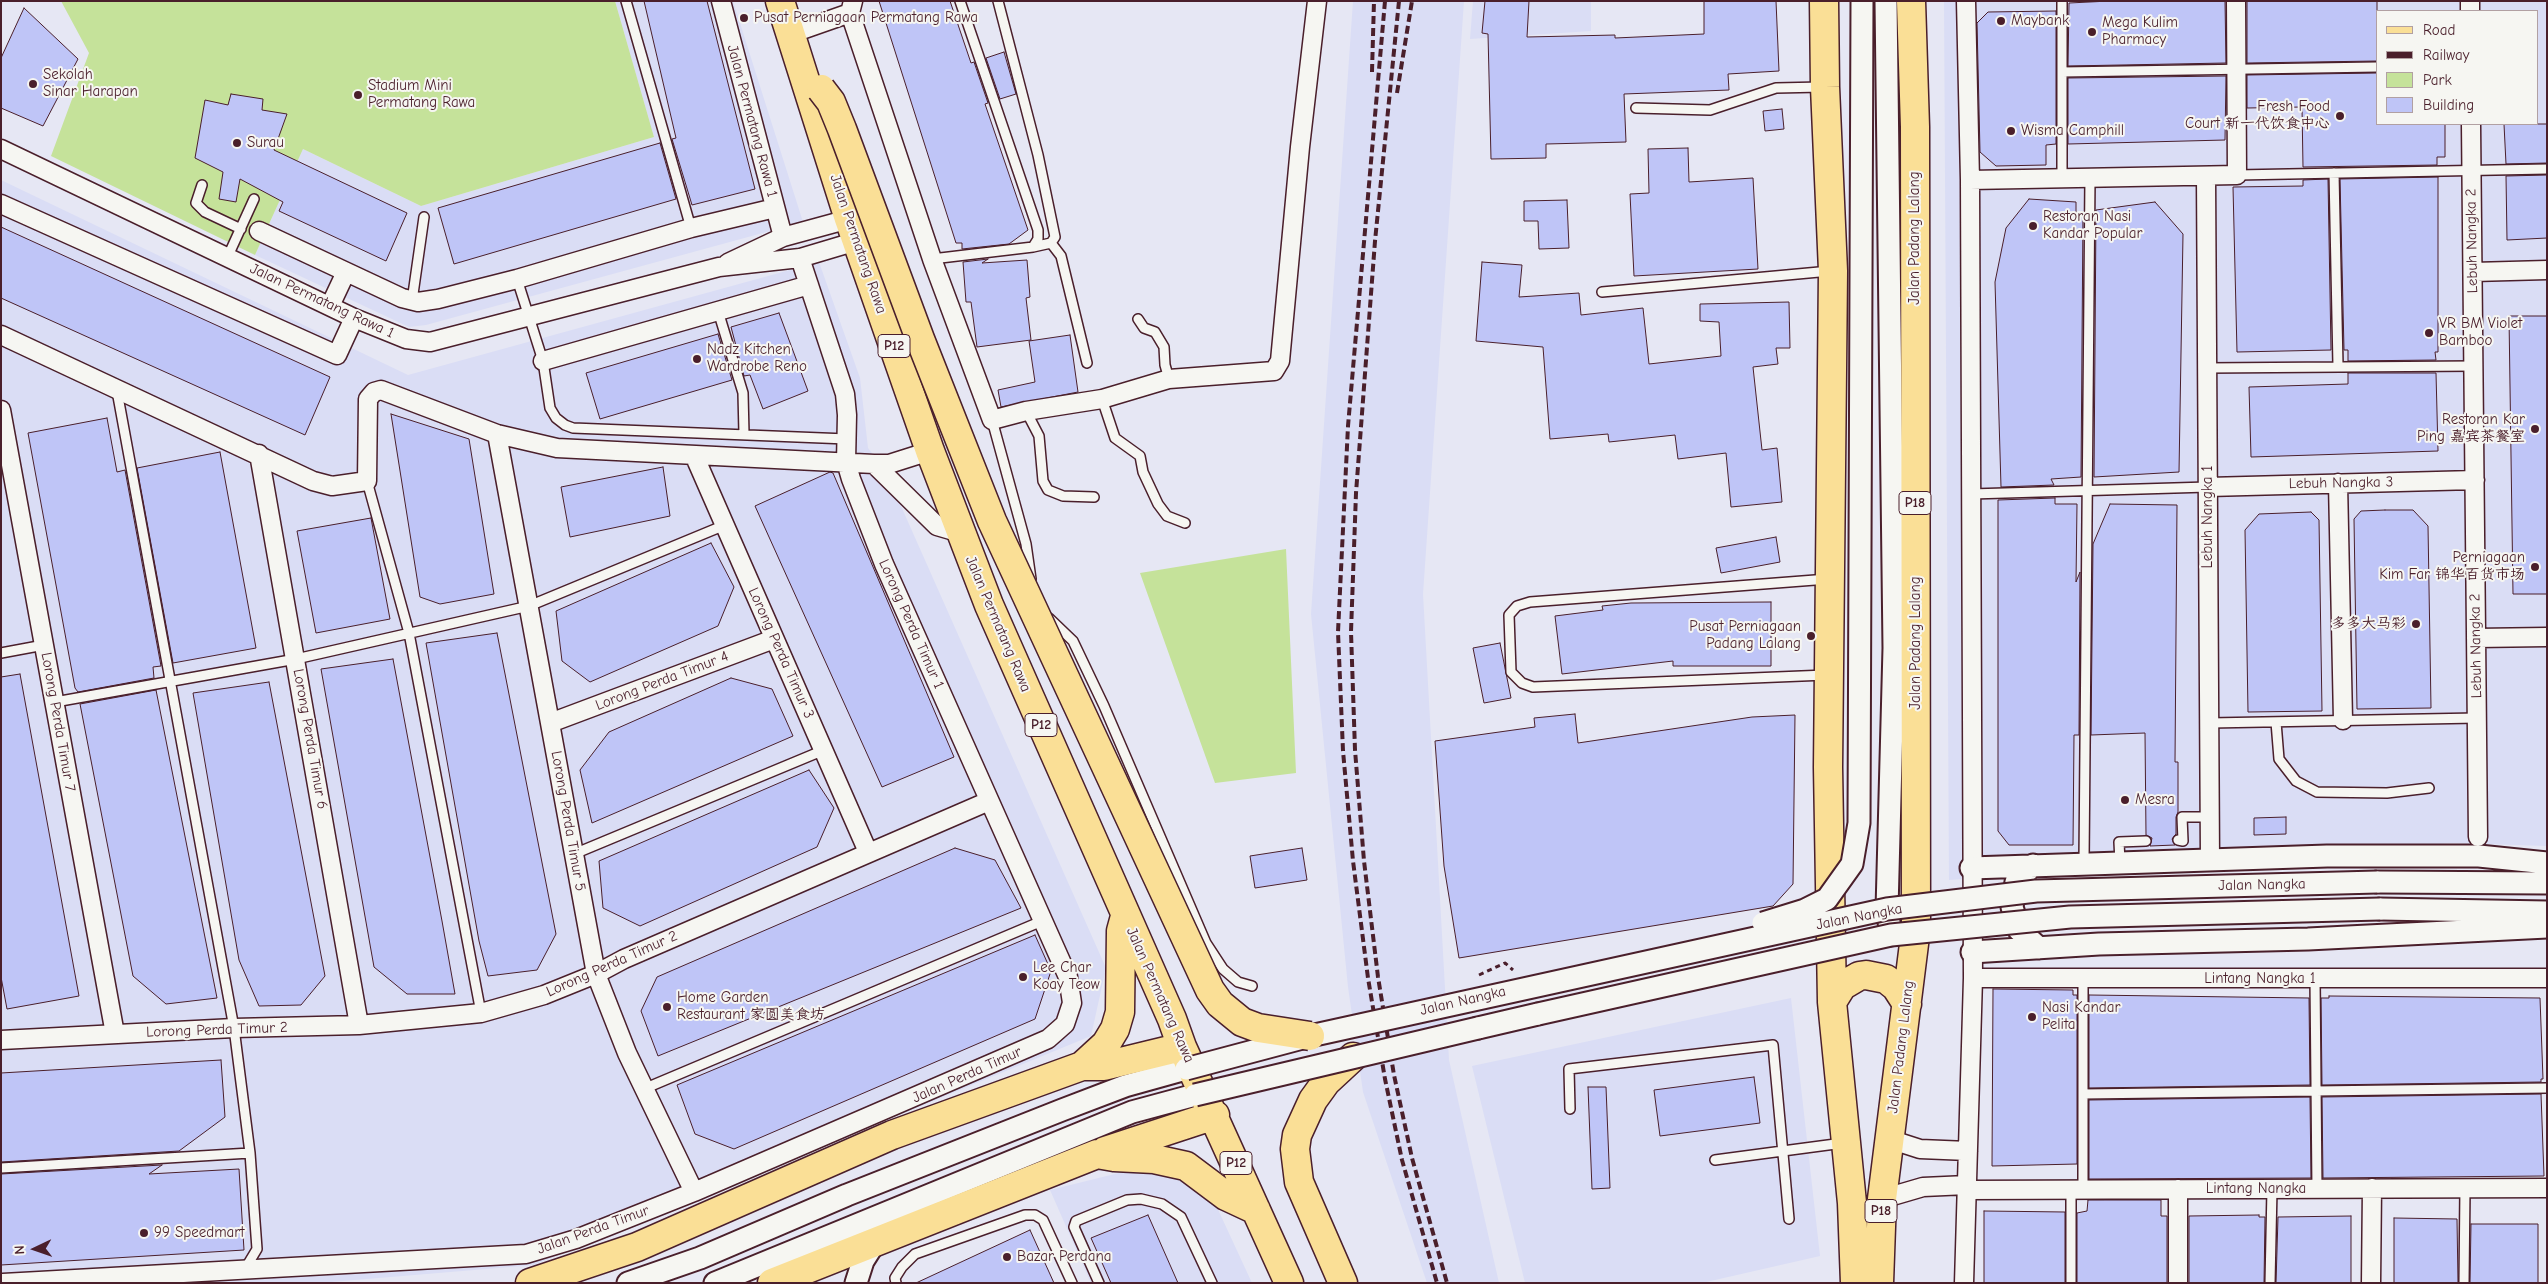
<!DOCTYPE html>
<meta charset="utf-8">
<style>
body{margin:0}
#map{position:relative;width:2548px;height:1284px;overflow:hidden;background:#e6e7f4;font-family:"Comic Neue",sans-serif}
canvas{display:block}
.frame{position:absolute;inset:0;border:2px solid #4a1f2b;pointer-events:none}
.legend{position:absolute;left:2376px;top:10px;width:162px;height:115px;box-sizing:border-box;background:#f6f6f2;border:1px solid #b1a0a2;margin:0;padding:6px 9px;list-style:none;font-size:15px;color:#4a1f2b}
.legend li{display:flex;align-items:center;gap:10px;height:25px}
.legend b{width:25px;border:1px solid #b1a0a2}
.north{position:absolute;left:10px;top:1224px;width:50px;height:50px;-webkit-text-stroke:4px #f6f6f2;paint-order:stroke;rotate:267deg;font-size:14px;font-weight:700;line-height:20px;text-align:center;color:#4a1f2b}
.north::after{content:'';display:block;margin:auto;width:18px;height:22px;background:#4a1f2b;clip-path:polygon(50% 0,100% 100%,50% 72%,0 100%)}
</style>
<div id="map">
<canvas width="2548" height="1284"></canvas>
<div class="frame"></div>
<ul class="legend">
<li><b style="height:6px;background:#fadf96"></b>Road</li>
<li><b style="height:6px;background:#4a1f2b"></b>Railway</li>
<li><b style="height:14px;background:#c5e29a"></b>Park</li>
<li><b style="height:14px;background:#bfc5f7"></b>Building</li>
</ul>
<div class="north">N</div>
</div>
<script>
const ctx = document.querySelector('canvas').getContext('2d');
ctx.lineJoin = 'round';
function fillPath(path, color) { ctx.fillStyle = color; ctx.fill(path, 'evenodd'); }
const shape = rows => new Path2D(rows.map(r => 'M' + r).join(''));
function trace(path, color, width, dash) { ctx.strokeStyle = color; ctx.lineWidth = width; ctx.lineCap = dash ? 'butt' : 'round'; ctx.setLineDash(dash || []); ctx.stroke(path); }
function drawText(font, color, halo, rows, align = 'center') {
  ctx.font = font + ' "Comic Neue","LXGW WenKai TC",sans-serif'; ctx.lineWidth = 4; ctx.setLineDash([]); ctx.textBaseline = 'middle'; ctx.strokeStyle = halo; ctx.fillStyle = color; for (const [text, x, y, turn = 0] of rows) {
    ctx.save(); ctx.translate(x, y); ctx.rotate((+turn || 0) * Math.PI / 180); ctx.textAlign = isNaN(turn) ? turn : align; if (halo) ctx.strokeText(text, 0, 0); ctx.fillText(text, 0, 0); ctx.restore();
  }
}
fillPath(shape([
 [615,1,733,1,803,222,426,325,409,327,255,255,303,149,421,206,654,137],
 [1353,1,1464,1,1423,594,1449,1060,1499,1283,1427,1283,1363,1092,1348,987,1311,614],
 [1473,1,1591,1,1591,31,1470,39],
 [1944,1,2547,1,2547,846,2453,843,1949,880],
 [2377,11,2537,11,2537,124,2377,124],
 [1,180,408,375,819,262,860,378,868,448,885,470,1106,968,1091,1036,534,1265,319,1283,1,1283],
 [1791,998,1820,1256,1702,1283,1525,1283,1472,1066],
 [1135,1169,1174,1174,1215,1203,1252,1283,1091,1283,1050,1190]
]), '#daddf5');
fillPath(shape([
 [61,1,615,1,654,137,421,206,303,149,255,255,51,156,89,53],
 [1286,549,1296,773,1215,783,1140,573]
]), '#c5e29a');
const building = shape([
 [644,1,707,1,755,189,692,205,672,139,676,138,644,1],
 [879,1,950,1,971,63,974,62,988,103,985,104,1028,230,1009,244,962,249,962,243,956,243,879,1],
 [1485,1,1529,1,1527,37,1615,35,1615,38,1704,34,1704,1,1776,1,1779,71,1728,74,1729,90,1624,94,1626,142,1546,144,1546,158,1491,159,1488,34,1482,33,1485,1],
 [2110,1,2225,1,2226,63,2068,66,2069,3,2110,1],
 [2247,1,2377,1,2377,61,2247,63,2247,1],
 [24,8,78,59,43,126,1,108,1,58,24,8],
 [2056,11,2056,144,2046,145,2046,165,1996,166,1980,152,1977,23,1988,12,2056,11],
 [1004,52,1016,94,1000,99,986,58,1004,52],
 [2377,73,2377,124,2445,124,2445,157,2437,157,2437,165,2303,167,2302,107,2247,108,2247,75,2377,73],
 [2226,76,2225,140,2068,144,2068,78,2226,76],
 [231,94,263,99,262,110,287,114,274,150,407,213,386,261,279,211,283,202,240,179,236,202,219,199,223,172,195,158,205,100,228,105,231,94],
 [1782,109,1784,129,1765,131,1763,111,1782,109],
 [2504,124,2547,124,2547,163,2506,164,2504,124],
 [660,143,676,199,454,264,438,208,660,143],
 [1688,148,1689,182,1753,178,1758,269,1634,276,1630,194,1649,193,1648,149,1688,148],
 [2547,175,2547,238,2507,240,2506,176,2547,175],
 [2438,177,2438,352,2435,352,2436,360,2348,361,2348,350,2344,350,2340,179,2438,177],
 [2328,179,2331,350,2237,352,2233,187,2303,186,2303,180,2328,179],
 [2029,199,2076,202,2076,213,2083,212,2081,477,2051,479,2054,485,2001,487,1995,282,2006,228,2029,199],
 [1567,200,1569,248,1539,249,1538,221,1524,221,1524,201,1567,200],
 [2155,202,2183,234,2179,472,2094,477,2096,210,2155,202],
 [1,227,330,377,305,435,1,298,1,227],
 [988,259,982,263,1027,260,1030,297,1026,298,1031,340,977,347,971,302,966,302,963,262,988,259],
 [1482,262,1522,265,1519,297,1579,293,1581,315,1643,308,1649,364,1721,356,1719,322,1700,321,1700,304,1789,302,1790,348,1776,348,1778,364,1753,367,1762,450,1777,448,1782,502,1731,507,1726,453,1678,459,1675,435,1609,442,1608,434,1550,439,1543,347,1476,341,1482,262],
 [779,313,808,391,763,409,750,375,744,376,731,327,779,313],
 [2509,316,2547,316,2547,594,2513,594,2509,316],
 [718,334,732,380,600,419,586,373,718,334],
 [1070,335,1078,392,1001,407,998,390,1035,382,1029,341,1070,335],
 [2348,373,2436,373,2438,451,2251,457,2249,387,2348,384,2348,373],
 [391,414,469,439,494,594,440,604,420,597,391,414],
 [107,418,117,472,125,470,161,666,153,667,154,678,78,692,75,688,28,433,107,418],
 [220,452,256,648,173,663,137,468,220,452],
 [663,467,670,516,570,537,561,487,663,467],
 [830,472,833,473,954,757,882,787,755,506,830,472],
 [2055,498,2055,504,2077,504,2076,582,2080,572,2079,735,2074,735,2073,845,2009,845,1998,831,1998,500,2055,498],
 [2110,504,2177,505,2175,762,2178,762,2178,812,2176,817,2176,834,2172,839,2175,845,2150,846,2152,838,2146,835,2145,733,2091,735,2093,544,2110,504],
 [2385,510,2413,510,2428,526,2431,708,2357,709,2354,519,2361,511,2385,510],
 [2311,512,2319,520,2322,711,2248,712,2245,530,2259,514,2311,512],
 [371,518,390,619,316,633,297,531,371,518],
 [1776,537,1780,562,1721,573,1716,548,1776,537],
 [711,543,734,587,718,626,590,682,562,661,556,611,711,543],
 [1771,602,1771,666,1673,666,1673,661,1562,674,1555,616,1603,610,1602,606,1631,603,1771,602],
 [497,633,556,934,537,970,488,976,479,941,426,643,497,633],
 [1500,643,1511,698,1484,703,1473,648,1500,643],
 [393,659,442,921,455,994,407,994,374,967,321,669,393,659],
 [20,674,79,996,7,1009,1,977,1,677,20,674],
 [731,678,772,689,793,736,592,823,580,770,609,732,731,678],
 [269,682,325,976,301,1005,259,1006,239,960,193,693,269,682],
 [156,690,217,998,166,1004,133,976,80,704,156,690],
 [1575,714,1578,743,1752,717,1795,715,1793,884,1773,906,1459,958,1444,866,1435,741,1535,727,1534,718,1575,714],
 [809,770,834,808,817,847,640,926,603,908,599,861,809,770],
 [2286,817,2286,834,2254,835,2254,818,2286,817],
 [955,848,995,860,1021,908,658,1056,641,1011,657,977,955,848],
 [1302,848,1307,880,1255,888,1250,856,1302,848],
 [1035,935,1051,971,1035,1019,734,1149,695,1134,677,1085,1035,935],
 [1993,989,2073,990,2073,995,2077,995,2077,1164,1992,1166,1993,989],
 [2089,995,2309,998,2310,1085,2089,1088,2089,995],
 [2329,996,2540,998,2543,1079,2541,1079,2541,1082,2322,1085,2321,998,2329,998,2329,996],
 [221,1060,225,1117,179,1151,1,1162,1,1073,221,1060],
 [1754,1077,1760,1123,1660,1136,1654,1090,1754,1077],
 [1588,1087,1606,1087,1610,1188,1592,1189,1588,1087],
 [2541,1094,2544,1176,2323,1178,2322,1097,2541,1094],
 [2310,1097,2311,1178,2089,1179,2089,1100,2310,1097],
 [162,1165,149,1174,239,1169,244,1250,1,1265,1,1174,162,1165],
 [2088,1200,2161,1200,2161,1216,2167,1216,2167,1283,2077,1283,2077,1213,2087,1211,2088,1200],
 [1984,1211,2065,1212,2065,1283,1984,1283,1984,1211],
 [1148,1215,1178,1283,1111,1283,1091,1238,1148,1215],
 [2259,1215,2259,1217,2265,1217,2264,1283,2189,1283,2189,1216,2259,1215],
 [2351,1216,2351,1283,2276,1283,2278,1217,2351,1216],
 [2394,1218,2457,1219,2458,1283,2394,1283,2394,1218],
 [2471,1224,2538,1224,2538,1283,2470,1283,2471,1224],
 [1030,1230,1054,1283,916,1283,1030,1230]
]);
fillPath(building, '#bfc5f7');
trace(building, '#4a1f2b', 1);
const service = shape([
 [626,1,691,228],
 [998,1,1038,155,1055,237,1051,243,1033,247],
 [2062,72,2377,67],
 [1636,108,1710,110,1776,88,1822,87],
 [2334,173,2338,366],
 [2237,175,2547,169],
 [2062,178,2062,1],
 [202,185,196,203,205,212,241,229],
 [1051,243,1061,256,1087,363],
 [228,256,254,199],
 [932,259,1033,247,1038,239,1038,230,960,1],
 [517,279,543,361,550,408,556,418,565,425,573,428,847,439],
 [1602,292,1830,271],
 [412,301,424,217],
 [718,311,743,393,744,434],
 [1138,319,1144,328,1155,332,1164,347,1165,365,1169,379],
 [2207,368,2474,366],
 [117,391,234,1028,250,1153,257,1249,245,1269],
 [1102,399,1115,438,1140,456,1143,472,1158,504,1167,516,1185,523],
 [1026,411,1039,436,1043,481,1048,490,1063,496,1094,497],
 [992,420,1026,544,1031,579],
 [367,481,409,633,481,1013],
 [1971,494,2208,487],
 [1049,618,1073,641,1104,706,1206,943,1223,969,1238,982,1252,986],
 [1,653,44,645],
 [1826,675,1533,687,1522,683,1511,672,1509,615,1517,606,1530,602,1828,579],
 [55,702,296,659,529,606,725,525],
 [2276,722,2279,759,2296,781,2317,792,2387,793,2429,788],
 [2210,723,2477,718],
 [2178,840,2183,841,2182,817,2210,817],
 [574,854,824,750],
 [2084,862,2090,177],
 [2120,862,2119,842,2146,841],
 [2315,979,2317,1189],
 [646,1088,1042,921],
 [2083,1094,2547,1088],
 [1570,1109,1569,1069,1773,1045,1789,1219],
 [1715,1160,1843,1143],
 [1,1168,250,1153],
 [2071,1190,2071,1283],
 [2083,1190,2083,979],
 [896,1283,895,1278,902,1267,915,1254,1025,1215,1035,1215,1043,1220,1072,1283],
 [1099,1283,1074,1227,1076,1221,1127,1200,1141,1199,1162,1204,1181,1217,1212,1283],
 [2270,1283,2272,1189],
 [2464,1283,2465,1188]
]);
const minor = shape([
 [721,1,783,237],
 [853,1,850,13,932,259,992,420,1026,411,1102,399,1169,379,1274,371,1280,361,1300,147,1317,1],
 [2470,1,2470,11],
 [790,34,850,13],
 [2471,124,2478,837],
 [1,149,354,318,406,339,430,342,719,267,800,258,857,241],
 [2206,176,2210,859],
 [1970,180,2237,175,2236,1],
 [1,204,337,355,354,318],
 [259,231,402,298,418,302,438,299,517,279,691,228,775,208],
 [728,263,783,237,849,219],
 [2473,272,2547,270],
 [330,306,346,272],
 [1,335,313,481,332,486,367,481,368,399,374,392,381,390,497,434,557,448,874,464,889,464,930,451],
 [543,361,809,285],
 [1,410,115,1034],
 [497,434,596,974,627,1053,694,1192],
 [259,454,359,1025],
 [694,455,868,852],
 [874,464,937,526,961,533],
 [2338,483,2343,720],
 [2208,487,2475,480],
 [2476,638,2547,637],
 [550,723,774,639],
 [1973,978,2547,978],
 [1,1040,234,1028,359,1025,481,1013,544,995,596,974,624,959,989,801],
 [1889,1139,1920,1149,1968,1151],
 [2178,1189,2178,1283],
 [1966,1190,2547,1188],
 [1882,1199,1923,1187,1967,1185],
 [3,1283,526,1254,576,1239,694,1192,1048,1039,1065,1024,1072,1003,1068,977,884,564,851,479,846,462,847,415,845,394,800,258],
 [1964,1283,1973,978,1970,180,1966,1],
 [2371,1283,2372,1188]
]);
const tertiary = shape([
 [1886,1,1894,648,1887,909,1891,935],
 [2033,865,2016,882,2012,907,2019,930,2039,948],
 [1971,868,2327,856,2479,856,2547,863],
 [2377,882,2547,883],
 [2380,909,2547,912],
 [1972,952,2099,944,2308,939,2547,927],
 [1478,1028,1538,1014],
 [628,1283,700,1258,847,1195,1062,1110,1125,1086,1186,1069],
 [715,1283,1132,1112,1195,1095],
 [856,1283,863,1261,875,1242]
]);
const primary = shape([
 [780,1,849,219,930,451,989,605,1172,1019,1182,1047,1289,1283],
 [1824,1,1825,87,1833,271,1828,767,1832,1002,1852,1203,1855,1283],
 [1832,1002,1842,986,1859,976,1866,975,1886,979,1896,987,1907,1004],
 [1082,1066,1104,1066,1182,1047],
 [1105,1151,1215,1115],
 [530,1283,637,1247,892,1135,1082,1066,1106,1044,1115,1029,1120,1012,1121,931,1124,920],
 [772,1283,1097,1154,1114,1157,1154,1159,1186,1166,1226,1196,1256,1210],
 [1343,1283,1299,1182,1295,1149,1297,1135,1313,1100,1326,1082,1353,1057],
 [1879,1283,1882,1199,1916,928,1915,127,1911,1]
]);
trace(service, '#4a1f2b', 12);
trace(minor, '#4a1f2b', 21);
trace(tertiary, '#4a1f2b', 25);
trace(primary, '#4a1f2b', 31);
trace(shape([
 [1479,975,1505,963,1513,970]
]), '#4a1f2b', 3, [5, 4]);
trace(service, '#f6f6f2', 9);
trace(minor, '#f6f6f2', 18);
trace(tertiary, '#f6f6f2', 21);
trace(primary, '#fadf96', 28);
trace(shape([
 [1385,1,1348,426,1338,632,1343,751,1353,861,1368,978,1385,1079,1402,1160,1437,1283],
 [1399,1,1375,241,1356,493,1351,632,1355,750,1364,861,1378,977,1394,1075,1412,1158,1447,1283],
 [1372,72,1374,1],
 [1397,93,1412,1]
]), '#4a1f2b', 4, [8, 4]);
const tertiaryBridge = shape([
 [1763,923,1805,910,1827,899,1852,864,1859,823,1862,1],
 [1538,1014,1891,935,2070,917,2380,909],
 [1186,1069,1310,1036,1887,909,2036,891,2377,882],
 [1195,1095,1478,1028]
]);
const primaryBridge = shape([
 [821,89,831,102,842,129,920,339,992,521,1210,990,1220,1004,1242,1022,1258,1028,1310,1036]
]);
trace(tertiaryBridge, '#4a1f2b', 25, []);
trace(primaryBridge, '#4a1f2b', 31, []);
trace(tertiaryBridge, '#f6f6f2', 21);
trace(primaryBridge, '#fadf96', 28);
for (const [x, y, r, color] of [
 [744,18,5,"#4a1f2b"],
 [2001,21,5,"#4a1f2b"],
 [2092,32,5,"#4a1f2b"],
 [33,84,5,"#4a1f2b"],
 [358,95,5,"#4a1f2b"],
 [2340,116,5,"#4a1f2b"],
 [2011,131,5,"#4a1f2b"],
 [237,143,5,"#4a1f2b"],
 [2033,226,5,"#4a1f2b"],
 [2429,333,5,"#4a1f2b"],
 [697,359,5,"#4a1f2b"],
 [2535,429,5,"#4a1f2b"],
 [2535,567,5,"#4a1f2b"],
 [2416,624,5,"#4a1f2b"],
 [1811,636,5,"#4a1f2b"],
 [2125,800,5,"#4a1f2b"],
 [1023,977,5,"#4a1f2b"],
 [667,1007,5,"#4a1f2b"],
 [2032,1017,5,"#4a1f2b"],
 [144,1233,5,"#4a1f2b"],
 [1007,1257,5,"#4a1f2b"]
]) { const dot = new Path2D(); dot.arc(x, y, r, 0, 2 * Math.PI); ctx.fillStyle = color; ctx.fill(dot); trace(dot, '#f6f6f2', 2); }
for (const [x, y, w] of [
 [894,346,32],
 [1915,503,32],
 [1041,725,32],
 [1236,1163,32],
 [1881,1211,32]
]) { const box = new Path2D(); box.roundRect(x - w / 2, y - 11.5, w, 23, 4); ctx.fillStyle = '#f6f6f2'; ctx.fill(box); trace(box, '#4a1f2b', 1); }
drawText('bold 14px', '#4a1f2b', null, [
 ["P12",894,346],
 ["P18",1915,503],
 ["P12",1041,725],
 ["P12",1236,1163],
 ["P18",1881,1211]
]);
drawText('15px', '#4a1f2b', '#f6f6f2', [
 ["Pusat Perniagaan Permatang Rawa",754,18],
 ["Maybank",2011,21],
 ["Mega Kulim",2102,23],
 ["Pharmacy",2102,40],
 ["Sekolah",43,75],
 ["Sinar Harapan",43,92],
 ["Stadium Mini",368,86],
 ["Permatang Rawa",368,103],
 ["Fresh Food",2330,107,"right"],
 ["Court 新一代饮食中心",2330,124,"right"],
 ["Wisma Camphill",2021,131],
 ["Surau",247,143],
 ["Restoran Nasi",2043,217],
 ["Kandar Popular",2043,234],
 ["VR BM Violet",2439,324],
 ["Bamboo",2439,341],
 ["Nadz Kitchen",707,350],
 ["Wardrobe Reno",707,367],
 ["Restoran Kar",2525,420,"right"],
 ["Ping 嘉宾茶餐室",2525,437,"right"],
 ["Perniagaan",2525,558,"right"],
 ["Kim Far 锦华百货市场",2525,575,"right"],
 ["多多大马彩",2406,624,"right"],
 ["Pusat Perniagaan",1801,627,"right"],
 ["Padang Lalang",1801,644,"right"],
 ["Mesra",2135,800],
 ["Lee Char",1033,968],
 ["Koay Teow",1033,985],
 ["Home Garden",677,998],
 ["Restaurant 家圆美食坊",677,1015],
 ["Nasi Kandar",2042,1008],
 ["Pelita",2042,1025],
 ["99 Speedmart",154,1233],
 ["Bazar Perdana",1017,1257]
], 'left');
drawText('15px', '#4a1f2b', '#f6f6f2', [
 ["Jalan Permatang Rawa 1",752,121,75],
 ["Jalan Padang Lalang",1915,238,-90],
 ["Lebuh Nangka 2",2472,241,-91],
 ["Jalan Permatang Rawa",858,244,71],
 ["Jalan Permatang Rawa 1",322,301,25],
 ["Lebuh Nangka 3",2341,483,-1],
 ["Lebuh Nangka 1",2208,517,-90],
 ["Lorong Perda Timur 1",911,624,66],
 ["Jalan Permatang Rawa",998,624,67],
 ["Jalan Padang Lalang",1916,643,-90],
 ["Lebuh Nangka 2",2476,646,-91],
 ["Lorong Perda Timur 3",781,653,66],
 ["Lorong Perda Timur 4",662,681,-21],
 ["Lorong Perda Timur 7",58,722,80],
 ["Lorong Perda Timur 6",310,739,80],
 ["Lorong Perda Timur 5",568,821,80],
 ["Jalan Nangka",2262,885,-1],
 ["Jalan Nangka",1859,917,-11],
 ["Lorong Perda Timur 2",612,964,-24],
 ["Lintang Nangka 1",2260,979],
 ["Jalan Permatang Rawa",1160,995,66],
 ["Jalan Nangka",1463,1001,-13],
 ["Lorong Perda Timur 2",217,1030,-2],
 ["Jalan Padang Lalang",1901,1047,-83],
 ["Jalan Perda Timur",967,1075,-24],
 ["Lintang Nangka",2256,1189],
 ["Jalan Perda Timur",593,1230,-20]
]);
</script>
